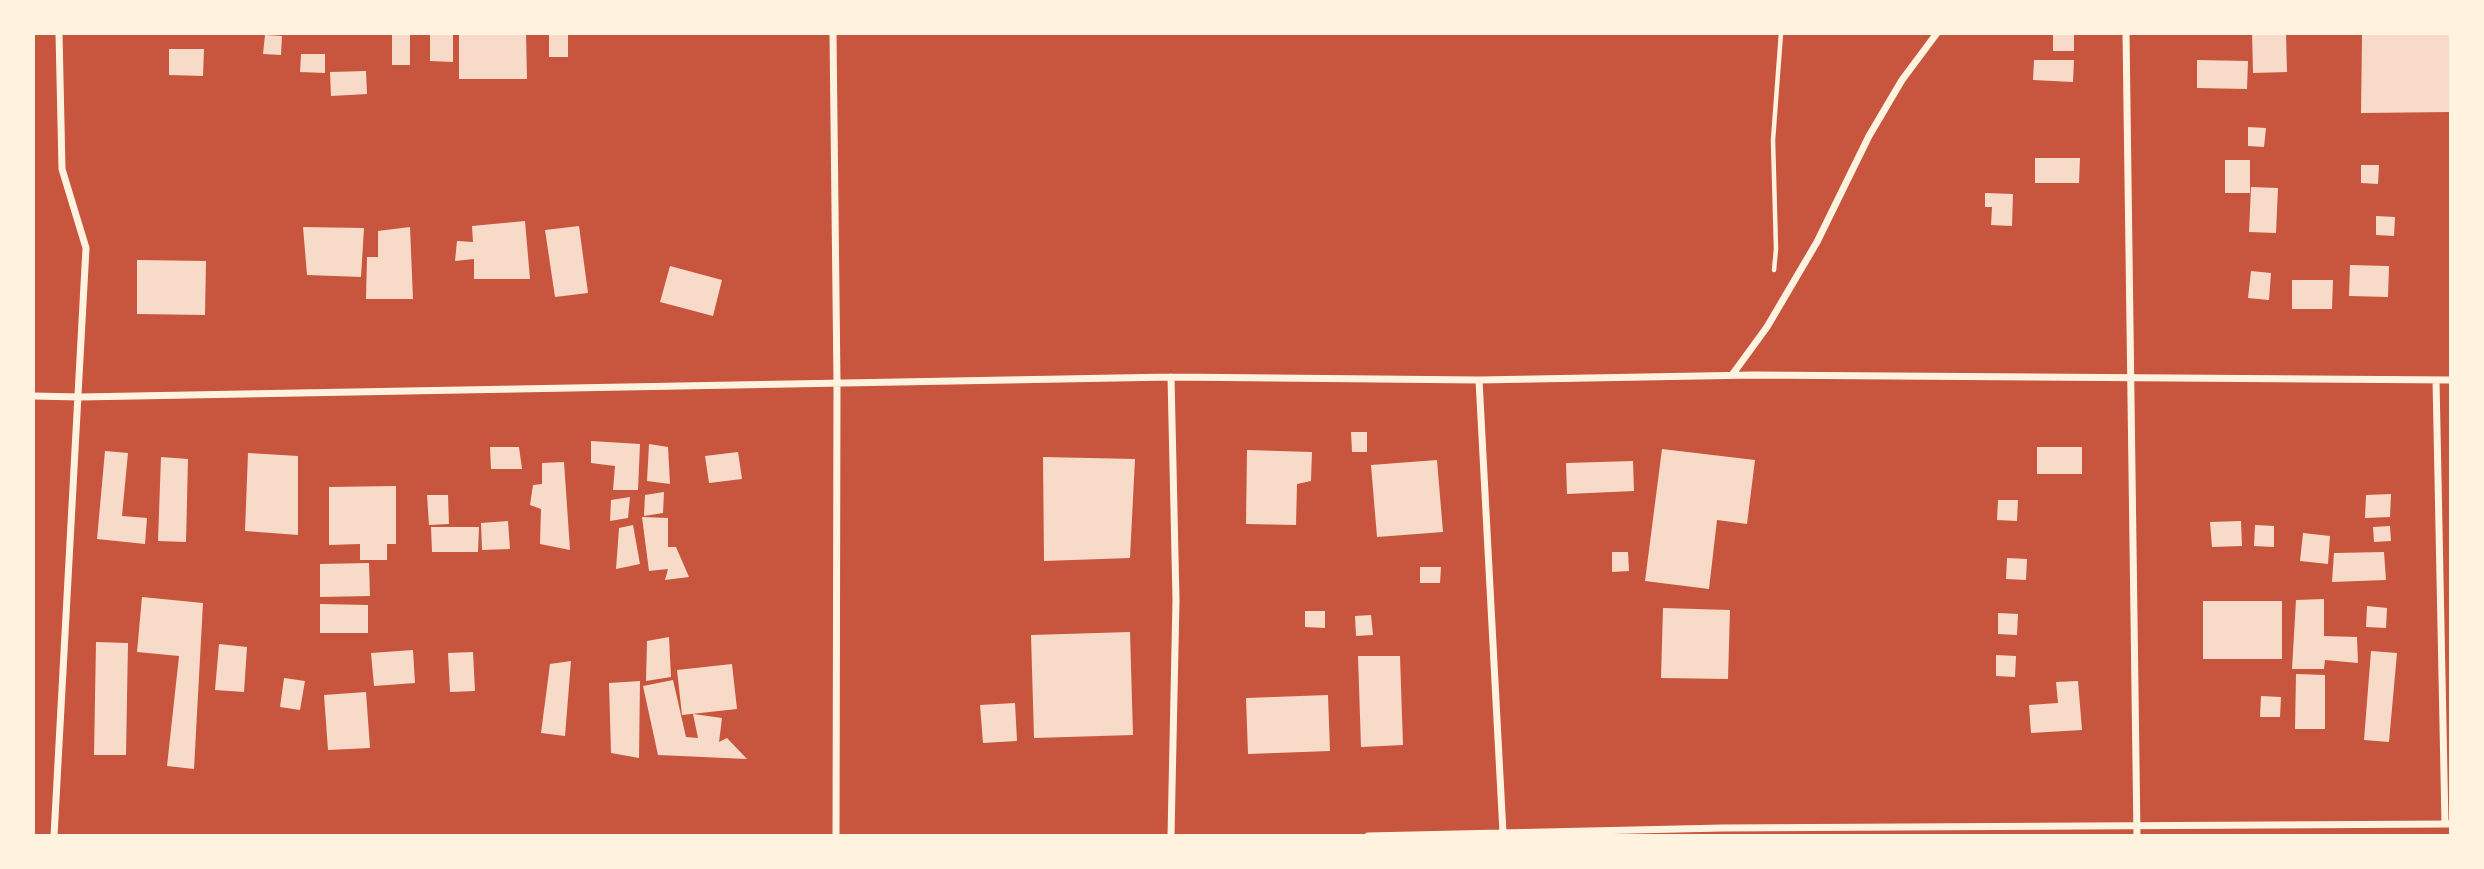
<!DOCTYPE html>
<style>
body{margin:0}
#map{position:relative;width:2484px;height:869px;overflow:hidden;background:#c8553d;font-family:Figtree,sans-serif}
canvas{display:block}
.frame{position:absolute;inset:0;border:35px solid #fff3e0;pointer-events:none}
</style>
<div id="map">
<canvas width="2484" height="869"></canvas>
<div class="frame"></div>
</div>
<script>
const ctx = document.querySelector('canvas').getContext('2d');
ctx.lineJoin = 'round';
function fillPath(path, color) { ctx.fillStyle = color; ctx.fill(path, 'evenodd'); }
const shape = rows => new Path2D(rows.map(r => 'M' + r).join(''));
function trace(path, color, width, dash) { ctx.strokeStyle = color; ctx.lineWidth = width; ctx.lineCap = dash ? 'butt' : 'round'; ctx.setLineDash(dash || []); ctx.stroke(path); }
fillPath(shape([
 [392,33,410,33,410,65,392,65],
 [430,33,453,33,453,62,430,61],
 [459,33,526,33,527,79,459,79],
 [549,33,568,33,568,57,549,57],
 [2053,33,2074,33,2074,51,2053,51],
 [2252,33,2286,33,2287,72,2253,73],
 [2451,34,2451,112,2361,113,2362,35],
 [265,35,282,36,281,55,263,54],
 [169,49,204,49,203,76,169,75],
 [301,54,325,54,325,73,300,72],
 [2034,60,2074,60,2073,82,2033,80],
 [2197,60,2248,61,2247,89,2197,88],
 [366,71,367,94,331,96,330,72],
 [2248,127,2266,128,2264,147,2248,146],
 [2035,158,2080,158,2079,183,2035,183],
 [2225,160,2250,160,2250,193,2225,193],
 [2361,165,2379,165,2378,184,2361,183],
 [2251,187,2278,188,2276,233,2249,232],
 [1985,193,2013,194,2012,226,1991,225,1992,207,1985,207],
 [2376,216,2395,217,2394,236,2376,235],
 [525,221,530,279,474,279,474,259,455,261,457,241,473,242,472,226],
 [579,226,588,293,555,297,545,230],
 [303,227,364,228,361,277,307,275],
 [410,227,413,299,366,299,367,257,378,257,378,231],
 [137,260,206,261,205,315,137,314],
 [2350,265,2389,266,2388,297,2349,296],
 [670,266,722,280,713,316,660,302],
 [2251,271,2271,273,2269,300,2248,298],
 [2292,280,2333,280,2332,309,2292,309],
 [1351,432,1367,432,1367,452,1352,452],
 [591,441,640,444,638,490,613,490,615,466,591,463],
 [649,444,668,447,670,484,647,481],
 [490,447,519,447,522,469,491,469],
 [2037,447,2082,447,2082,474,2037,474],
 [1662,449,1755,460,1747,524,1717,520,1709,589,1645,581],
 [1247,450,1312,452,1311,481,1297,484,1296,525,1246,524],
 [105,451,128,453,122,516,147,518,145,544,97,539],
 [738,452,742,479,709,483,705,456],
 [248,453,298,456,298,535,245,531],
 [161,457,188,459,186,542,158,541],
 [1043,457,1135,459,1130,558,1044,561],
 [1437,460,1443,532,1377,537,1371,465],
 [1633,461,1634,491,1567,494,1566,463],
 [564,462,570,550,540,544,541,509,530,505,533,485,542,484,542,463],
 [396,486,396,544,387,544,387,560,360,560,360,544,329,545,329,487],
 [664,492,663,513,644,516,645,495],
 [2391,494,2390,517,2365,518,2366,495],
 [427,495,448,495,449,524,429,525],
 [630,497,628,518,610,521,611,500],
 [1998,500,2018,500,2017,521,1997,520],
 [642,517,668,518,668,547,676,547,689,577,665,580,668,569,649,571],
 [508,521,510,549,482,550,481,523],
 [2241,521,2242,546,2212,547,2210,522],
 [633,525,640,564,616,569,619,528],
 [2255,525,2274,526,2274,547,2254,546],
 [2390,526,2391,541,2374,542,2373,527],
 [431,527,479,527,478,552,432,552],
 [2303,533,2330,536,2328,564,2300,561],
 [1612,552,1628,552,1629,571,1612,572],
 [2384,552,2386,580,2332,582,2334,553],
 [2007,558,2027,559,2026,580,2006,579],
 [369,563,370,596,320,597,320,564],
 [1420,567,1441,567,1440,583,1420,583],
 [142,597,203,603,194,769,167,766,179,656,137,652],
 [2324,599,2324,636,2357,637,2358,663,2325,660,2324,669,2292,669,2296,600],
 [2203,601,2282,601,2282,659,2203,659],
 [320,604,368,605,368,633,320,633],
 [2367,606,2387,608,2386,628,2366,627],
 [1663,608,1730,610,1728,679,1661,678],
 [1305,611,1325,611,1325,628,1305,627],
 [1998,613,2018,614,2017,635,1998,634],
 [1371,615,1373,635,1356,636,1355,616],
 [1130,632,1133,735,1034,738,1031,635],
 [669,637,671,677,646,681,647,641],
 [96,642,128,643,126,755,94,755],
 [219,644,247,647,244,692,215,690],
 [413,650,415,683,374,686,371,653],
 [2371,651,2397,653,2389,742,2364,740],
 [473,652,475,691,450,692,448,653],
 [1996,655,2016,656,2015,677,1996,676],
 [1358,656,1400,656,1403,745,1361,747],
 [571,661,565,736,541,733,550,664],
 [732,664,737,709,682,715,677,670],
 [2296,674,2325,675,2325,729,2295,729],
 [284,678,305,681,300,710,280,707],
 [673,680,686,737,698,738,693,714,722,718,719,742,727,738,747,759,658,755,643,686],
 [640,681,639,758,611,753,609,683],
 [2078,681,2082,730,2031,733,2029,705,2058,703,2056,682],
 [366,692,370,748,328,750,324,695],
 [1328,695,1330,751,1248,754,1246,698],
 [2261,696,2281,697,2280,717,2260,717],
 [1015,703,1017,741,983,743,980,705]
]), '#f7dbc8');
trace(shape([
 [1774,270,1776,249,1773,140,1781,33]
]), '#fff3e0', 4.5);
trace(shape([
 [833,33,837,383,836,836],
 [2126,33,2137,836],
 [1732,375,1767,327,1817,242,1869,136,1902,80,1937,33],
 [1171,377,1176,600,1171,836],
 [1479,380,1503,833],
 [2436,380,2445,824],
 [33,396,80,397,1171,377,1479,380,1754,375,2451,380],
 [54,836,86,248,62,169,59,33],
 [1368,836,1722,828,2451,824]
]), '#fff3e0', 7);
</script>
